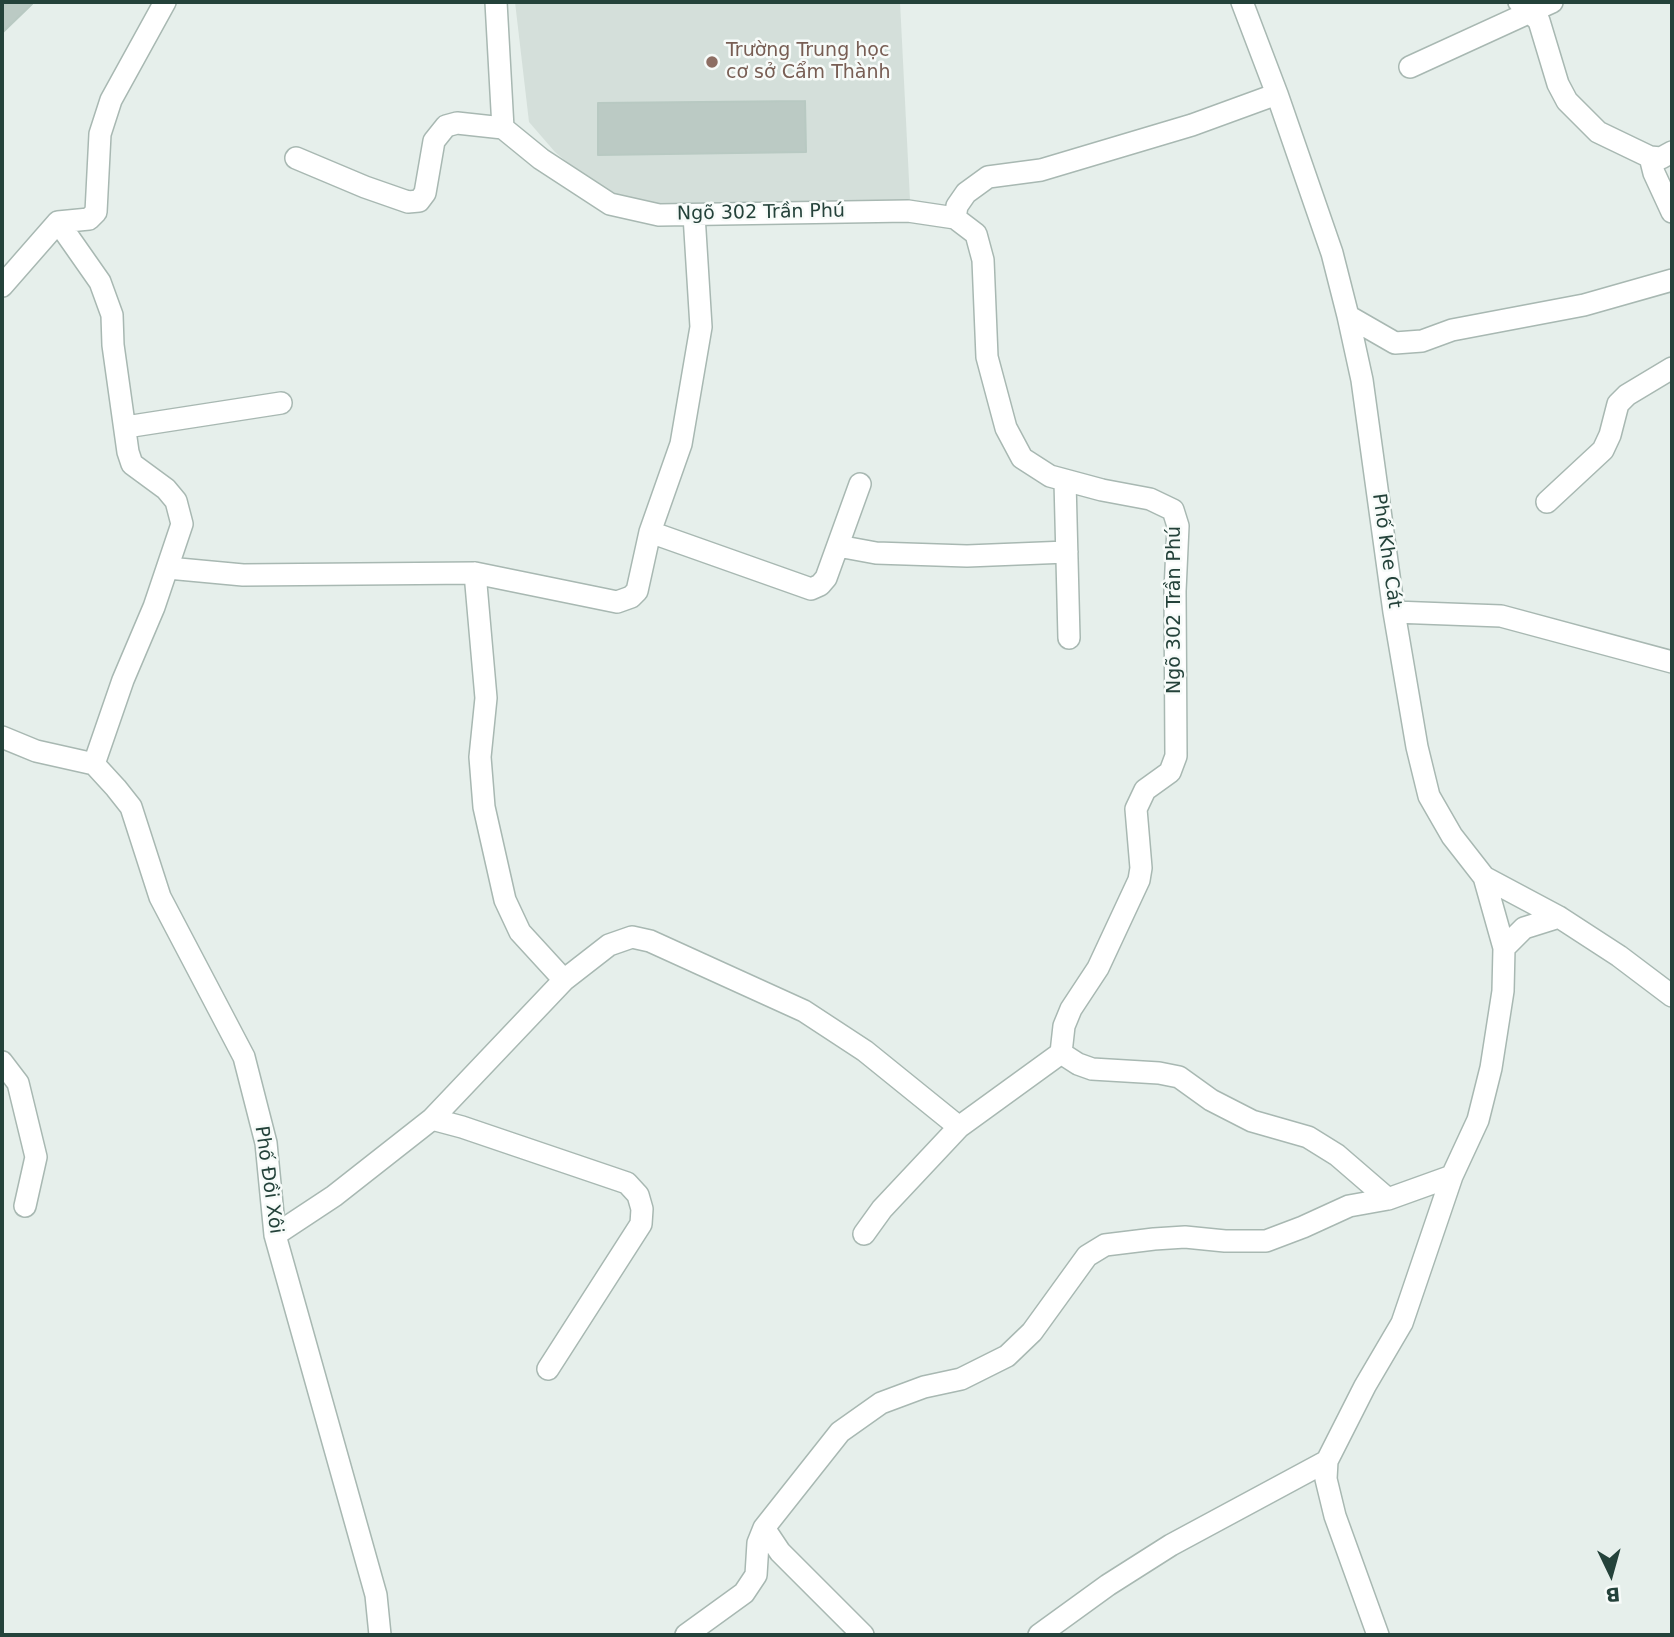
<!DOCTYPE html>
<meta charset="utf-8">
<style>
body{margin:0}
#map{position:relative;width:1674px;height:1637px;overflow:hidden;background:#e6efeb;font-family:"DejaVu Sans",sans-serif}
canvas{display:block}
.frame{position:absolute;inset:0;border:4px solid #24423a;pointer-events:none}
.north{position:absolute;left:1576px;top:1539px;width:70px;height:70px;-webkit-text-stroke:5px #f7fbf9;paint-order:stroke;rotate:175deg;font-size:19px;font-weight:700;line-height:28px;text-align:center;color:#24423a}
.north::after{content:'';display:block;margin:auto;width:24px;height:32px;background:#24423a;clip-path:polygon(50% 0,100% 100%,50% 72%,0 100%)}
</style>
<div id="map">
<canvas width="1674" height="1637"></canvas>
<div class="frame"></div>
<div class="north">B</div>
</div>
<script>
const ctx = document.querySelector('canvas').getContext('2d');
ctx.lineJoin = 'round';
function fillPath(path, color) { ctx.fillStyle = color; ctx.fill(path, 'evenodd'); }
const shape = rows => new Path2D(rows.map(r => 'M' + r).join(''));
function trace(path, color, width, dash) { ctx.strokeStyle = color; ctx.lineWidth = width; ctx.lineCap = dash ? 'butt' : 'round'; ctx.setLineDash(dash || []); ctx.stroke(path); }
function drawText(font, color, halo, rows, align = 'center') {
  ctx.font = font + ' "DejaVu Sans",sans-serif'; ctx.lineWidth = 5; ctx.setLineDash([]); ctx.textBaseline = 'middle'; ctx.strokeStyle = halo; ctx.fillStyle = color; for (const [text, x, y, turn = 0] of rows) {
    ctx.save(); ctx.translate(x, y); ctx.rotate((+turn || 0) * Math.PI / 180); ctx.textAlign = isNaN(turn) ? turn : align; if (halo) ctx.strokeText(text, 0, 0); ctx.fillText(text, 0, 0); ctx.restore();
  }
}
fillPath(shape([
 [515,2,900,2,910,200,661,206,635,203,614,193,583,176,555,152,529,122]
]), '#d4dfda');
const building = shape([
 [2,2,30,2,32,4,2,33,2,2],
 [805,101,806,152,598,155,598,103,805,101]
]);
fillPath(building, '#bbcac4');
trace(building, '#b8c9c2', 2);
const minor = shape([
 [496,2,503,128,541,159,610,204,659,215,908,211,955,218,976,234,983,260,987,357,1006,428,1022,458,1050,476,1102,490,1150,499,1173,510,1178,526,1175,591,1176,756,1170,772,1145,790,1136,809,1141,868,1139,880,1098,968,1071,1009,1064,1026,1061,1053,1078,1064,1092,1069,1159,1073,1179,1077,1211,1100,1252,1121,1308,1137,1337,1155,1388,1199,1452,1176],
 [1242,2,1277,94,1332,253,1348,316,1362,380,1394,612,1417,747,1429,796,1452,836,1484,877,1559,917,1619,956,1672,996],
 [1519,2,1539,21,1558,84,1567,101,1598,132,1650,157],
 [1410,67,1552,2],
 [1672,152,1661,158,1650,157,1654,173,1672,212],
 [296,158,365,187,408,202,419,201,425,193,434,141,446,126,457,123,503,128],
 [955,218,957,206,966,193,988,177,1041,170,1192,125,1277,94],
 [58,222,100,282,112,315,113,345,128,452,132,464,166,489,176,501,182,524,154,607,123,680,94,764],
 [2,286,58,222,89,219,96,212,100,134,111,100,165,2],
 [1348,316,1395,343,1422,341,1452,330,1584,305,1672,280],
 [126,427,281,403],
 [1065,481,1069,638],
 [1547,502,1603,450,1610,435,1618,404,1627,395,1672,368],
 [650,532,811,589,820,585,826,578,860,484],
 [838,546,876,553,967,556,1067,552],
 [168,568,243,575,475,573,486,698,480,757,484,807,505,900,520,932,564,980],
 [475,573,617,602,631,597,637,591,650,532,681,444,701,327,694,215],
 [1394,612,1501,616,1672,662],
 [2,737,36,751,94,764,116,788,131,807,160,897,244,1057,266,1143,275,1235,376,1595,380,1635],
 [1504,948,1524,928,1559,917],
 [2,1062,18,1083,36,1157,25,1206],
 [432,1119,462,1127,627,1183,638,1195,642,1209,641,1224,548,1369],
 [864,1234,882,1209,959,1127,1061,1053],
 [275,1235,334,1196,432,1119,564,980,609,945,632,937,650,941,804,1011,865,1051,959,1127],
 [764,1528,780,1552,863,1635],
 [686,1635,744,1593,756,1575,758,1543,764,1528,840,1432,881,1403,924,1387,961,1379,1007,1356,1032,1332,1087,1256,1105,1245,1154,1239,1185,1237,1225,1241,1266,1241,1303,1227,1349,1206,1388,1199],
 [1039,1635,1108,1585,1171,1545,1327,1461],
 [1378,1635,1335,1516,1326,1479,1327,1461,1365,1386,1402,1323,1452,1176,1478,1120,1491,1068,1503,991,1504,948,1484,877]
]);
trace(minor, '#a8b8b2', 24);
trace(minor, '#fff', 21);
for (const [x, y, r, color] of [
 [712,62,7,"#8d6e63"]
]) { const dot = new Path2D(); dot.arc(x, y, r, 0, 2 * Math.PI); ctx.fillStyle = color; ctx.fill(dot); trace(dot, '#f7fbf9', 2.5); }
drawText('19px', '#785e54', '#f7fbf9', [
 ["Trường Trung học",726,51],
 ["cơ sở Cẩm Thành",726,73]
], 'left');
drawText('19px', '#24423a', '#f7fbf9', [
 ["Ngõ 302 Trần Phú",761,213,-1],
 ["Phố Khe Cát",1386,551,82],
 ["Ngõ 302 Trần Phú",1175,610,-90],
 ["Phố Đồi Xôi",268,1180,82]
]);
</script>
